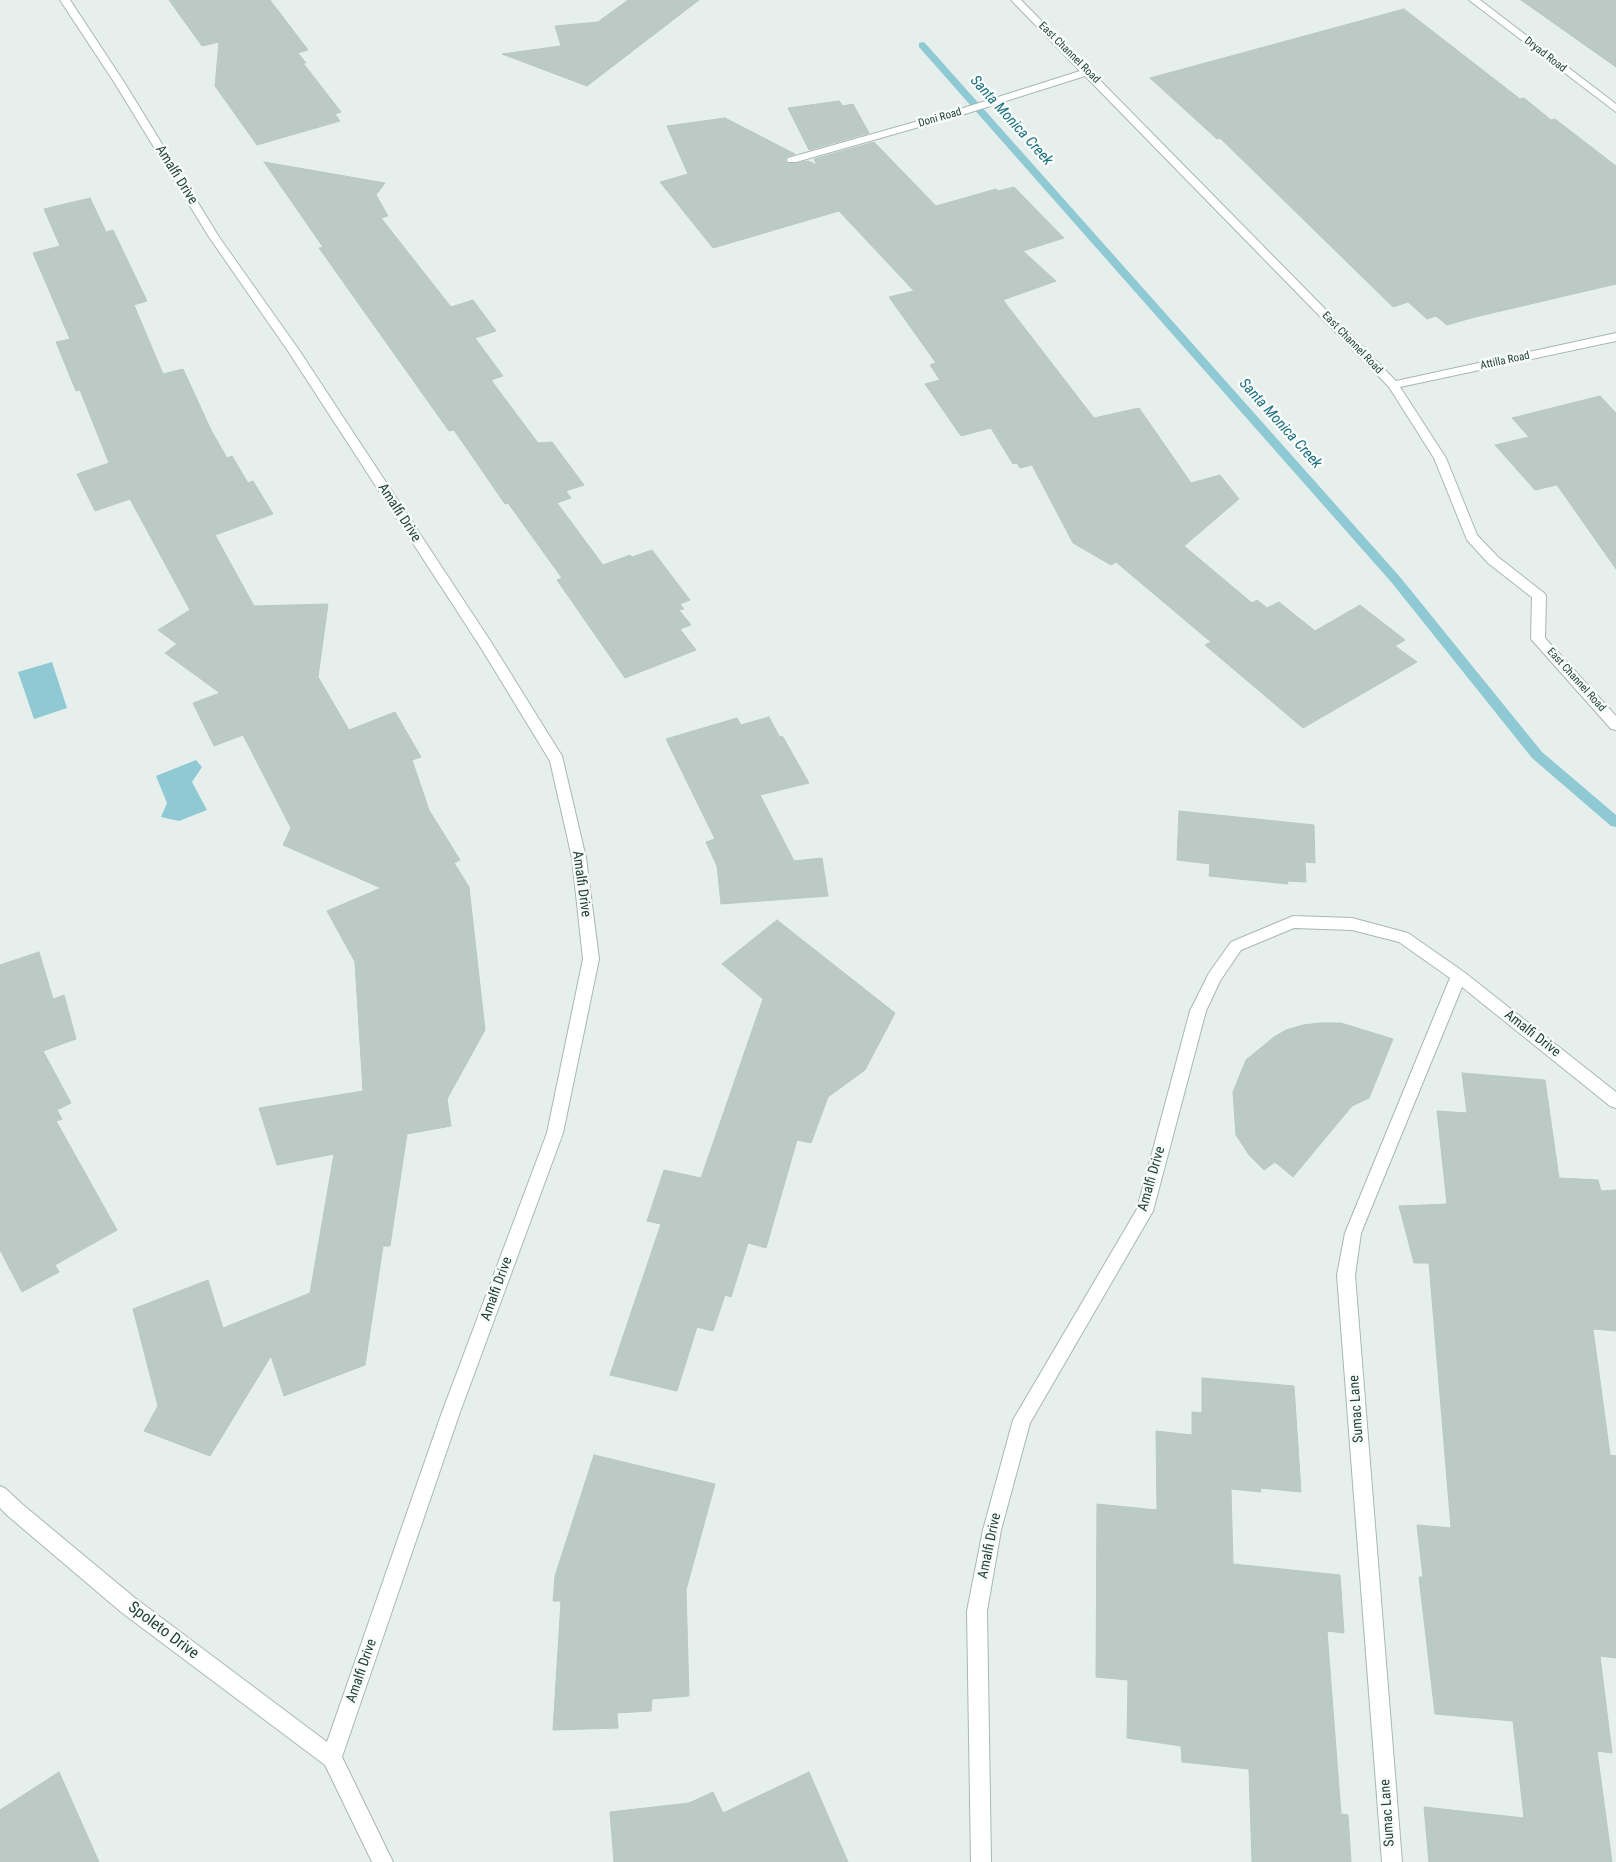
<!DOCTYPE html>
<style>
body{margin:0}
canvas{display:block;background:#e6efeb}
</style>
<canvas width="1616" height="1862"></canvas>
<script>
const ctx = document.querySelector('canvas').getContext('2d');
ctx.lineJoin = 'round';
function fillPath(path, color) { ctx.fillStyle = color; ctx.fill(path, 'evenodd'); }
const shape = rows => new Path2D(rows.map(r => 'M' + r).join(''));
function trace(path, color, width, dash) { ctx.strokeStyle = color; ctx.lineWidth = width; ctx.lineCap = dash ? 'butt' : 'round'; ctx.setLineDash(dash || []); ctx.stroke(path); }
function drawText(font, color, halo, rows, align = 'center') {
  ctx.font = font + ' "Roboto Condensed",sans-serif'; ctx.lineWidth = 5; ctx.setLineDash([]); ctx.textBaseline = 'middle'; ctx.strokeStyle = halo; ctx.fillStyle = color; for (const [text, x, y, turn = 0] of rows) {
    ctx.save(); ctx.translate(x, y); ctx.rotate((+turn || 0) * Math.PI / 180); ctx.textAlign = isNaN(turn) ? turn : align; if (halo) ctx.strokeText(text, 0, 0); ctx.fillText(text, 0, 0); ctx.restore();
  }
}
fillPath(shape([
 [52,662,67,708,34,719,18,672],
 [196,760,202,767,192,782,207,810,179,821,161,817,167,803,156,776]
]), '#8ec9d4');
fillPath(shape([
 [922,42,925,43,1400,577,1542,752,1616,815,1616,827,1611,826,1532,758,1392,583,919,47,919,43,922,42]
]), '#8ec9d4');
const building = shape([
 [169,0,270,0,308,50,298,53,306,63,303,63,341,112,335,114,340,121,257,145,215,86,219,42,202,46,169,0],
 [628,0,699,0,587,86,502,54,561,46,555,26,598,22,628,0],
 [1521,0,1616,0,1616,67,1521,0],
 [1404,9,1520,99,1524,98,1551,120,1555,119,1616,166,1616,284,1475,317,1447,325,1436,316,1427,319,1408,302,1393,307,1220,138,1217,139,1150,78,1404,9],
 [839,101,843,106,853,104,869,133,809,150,788,108,839,101],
 [725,118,795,154,786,157,785,161,788,164,808,161,817,165,814,159,874,142,936,206,996,189,998,191,1014,187,1064,238,1023,251,1056,281,1003,300,1094,418,1139,408,1191,483,1220,475,1239,499,1184,546,1252,603,1257,600,1267,608,1279,602,1315,631,1360,605,1405,640,1395,646,1417,662,1303,728,1205,645,1211,642,1116,562,1111,565,1073,543,1032,465,1020,468,1017,463,1013,464,991,428,961,436,925,384,940,380,930,365,936,363,889,297,914,291,839,211,713,248,660,182,688,174,667,126,725,118],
 [264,162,385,183,376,195,388,216,381,218,451,307,473,300,496,331,475,338,503,376,491,380,538,443,552,442,584,485,566,491,571,498,557,503,603,565,630,555,632,557,652,550,690,600,680,604,684,609,679,610,691,625,680,629,696,650,625,678,557,580,562,578,508,503,505,504,454,430,449,431,319,248,323,247,264,162],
 [90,198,106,232,113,230,147,301,134,305,163,374,183,369,211,430,227,458,232,456,248,483,253,481,273,514,215,535,254,606,328,604,318,677,349,730,395,712,421,757,412,760,429,810,460,860,454,863,469,887,485,1030,447,1099,451,1126,407,1134,390,1246,383,1246,365,1365,284,1396,271,1356,210,1456,144,1431,158,1406,133,1309,208,1280,223,1328,310,1293,334,1154,277,1165,259,1108,363,1091,355,962,327,911,381,888,283,845,291,828,243,735,214,746,193,703,220,693,165,653,177,644,158,630,190,610,130,499,95,511,77,474,109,463,80,390,76,391,56,342,70,339,33,253,60,246,44,209,90,198],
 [1600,396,1616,413,1616,569,1557,485,1535,490,1495,445,1529,437,1512,418,1600,396],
 [769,717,779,736,783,737,809,783,760,795,794,861,822,858,828,896,721,904,717,866,706,842,715,839,666,739,737,718,741,725,769,717],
 [1179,811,1314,825,1315,863,1305,862,1306,882,1287,881,1288,884,1209,876,1210,864,1177,860,1179,811],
 [777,920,895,1013,865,1070,828,1097,811,1143,797,1140,766,1248,748,1243,731,1297,725,1295,713,1331,697,1327,677,1391,610,1375,661,1224,647,1221,664,1170,701,1178,763,999,722,964,777,920],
 [39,952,53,999,64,995,76,1039,43,1051,71,1103,57,1110,62,1119,56,1121,117,1230,55,1265,59,1272,22,1292,0,1250,0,965,39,952],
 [1320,1023,1341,1023,1393,1039,1369,1098,1352,1106,1293,1177,1275,1162,1264,1170,1249,1155,1236,1135,1233,1092,1246,1060,1274,1037,1286,1030,1303,1025,1320,1023],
 [1462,1073,1545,1080,1559,1178,1598,1180,1601,1191,1616,1190,1616,1331,1593,1329,1610,1455,1616,1456,1616,1658,1600,1656,1612,1753,1597,1751,1612,1862,1429,1862,1424,1807,1524,1818,1513,1721,1435,1714,1419,1577,1423,1577,1417,1525,1451,1528,1429,1263,1414,1263,1399,1206,1447,1204,1437,1111,1467,1113,1462,1073],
 [1202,1378,1294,1386,1301,1492,1260,1488,1261,1492,1231,1489,1233,1564,1340,1575,1344,1633,1327,1631,1341,1814,1348,1815,1351,1862,1252,1862,1249,1769,1182,1762,1181,1746,1127,1738,1128,1680,1096,1677,1097,1504,1157,1510,1156,1431,1192,1435,1192,1412,1202,1413,1202,1378],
 [594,1455,715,1484,686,1590,689,1696,652,1699,651,1711,617,1713,618,1728,553,1730,561,1601,553,1601,555,1576,594,1455],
 [59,1772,99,1862,0,1862,0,1810,59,1772],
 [809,1772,848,1862,614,1862,610,1812,689,1803,713,1792,723,1813,809,1772]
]);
fillPath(building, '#bbcac4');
trace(building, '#b8c9c2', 1);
const service = shape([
 [1539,591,1544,593,1546,596,1545,638,1616,716,1616,730,1611,729,1531,639,1532,596,1534,593,1539,591]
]);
const minor = shape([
 [60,0,70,0,124,82,219,237,299,350,491,642,562,756,586,858,599,959,563,1133,459,1415,342,1757,393,1862,372,1862,325,1765,121,1612,8,1516,0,1508,0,1486,6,1489,22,1504,135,1598,327,1742,441,1415,547,1133,583,959,572,858,550,761,481,648,288,351,209,237,114,82,60,0],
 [1011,0,1021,0,1396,381,1616,333,1616,341,1400,387,1446,458,1477,535,1498,557,1544,593,1546,596,1544,599,1534,599,1488,563,1467,540,1434,458,1389,387,1085,76,965,114,796,162,788,162,787,160,788,158,957,110,1080,71,1011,0],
 [1469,0,1480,0,1616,104,1616,112,1469,0],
 [1293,916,1352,918,1408,933,1464,972,1616,1092,1616,1108,1610,1106,1462,987,1361,1233,1355,1275,1402,1862,1382,1862,1337,1275,1345,1233,1450,978,1399,942,1352,930,1294,928,1241,950,1220,981,1206,1011,1153,1211,1030,1423,1001,1530,987,1611,991,1862,971,1862,967,1611,983,1530,1013,1420,1137,1209,1190,1011,1209,973,1231,942,1293,916]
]);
trace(service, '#a8b8b2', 2);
trace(minor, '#a8b8b2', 2);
fillPath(service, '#fff');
fillPath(minor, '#fff');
drawText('11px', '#24423a', '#f7fbf9', [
 ["East Channel Road",1069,53,45],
 ["Dryad Road",1545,55,38],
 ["Doni Road",940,118,-16],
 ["East Channel Road",1352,343,46],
 ["Attilla Road",1505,361,-12],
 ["East Channel Road",1576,680,48]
]);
drawText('14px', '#24423a', '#f7fbf9', [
 ["Amalfi Drive",176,175,58],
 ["Amalfi Drive",399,513,57],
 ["Amalfi Drive",581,884,82],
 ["Amalfi Drive",1532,1034,38],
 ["Amalfi Drive",1152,1179,-74],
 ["Amalfi Drive",497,1289,-70],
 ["Sumac Lane",1357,1409,-94],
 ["Amalfi Drive",990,1546,-78],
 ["Amalfi Drive",362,1671,-71],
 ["Sumac Lane",1388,1813,-94]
]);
drawText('italic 15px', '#1c6f80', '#f7fbf9', [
 ["Santa Monica Creek",1011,121,48],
 ["Santa Monica Creek",1280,424,48]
]);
drawText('16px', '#24423a', '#f7fbf9', [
 ["Spoleto Drive",163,1631,37]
]);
</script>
